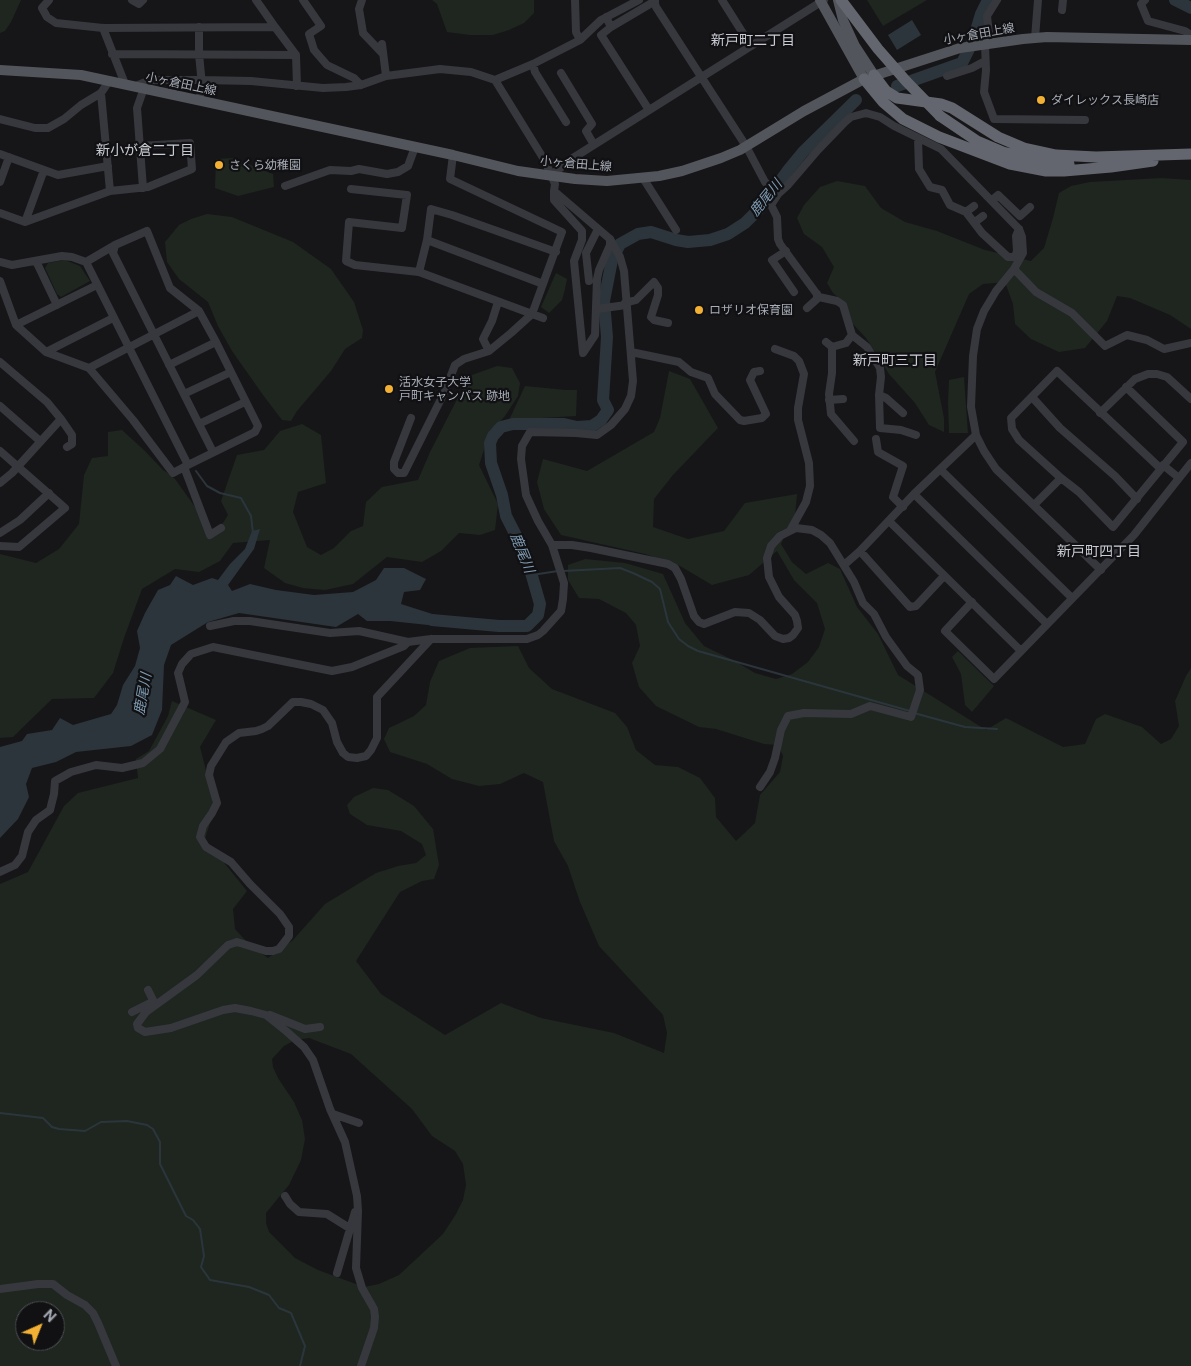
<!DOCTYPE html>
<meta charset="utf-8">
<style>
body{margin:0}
#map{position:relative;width:1191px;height:1366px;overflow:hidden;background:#161618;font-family:"Public Sans",sans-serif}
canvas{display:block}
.north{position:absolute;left:15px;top:1301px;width:50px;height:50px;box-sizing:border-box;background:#111113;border:1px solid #4d4f55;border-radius:50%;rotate:44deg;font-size:14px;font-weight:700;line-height:20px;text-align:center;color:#a8adb8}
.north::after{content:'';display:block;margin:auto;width:18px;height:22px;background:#f2b134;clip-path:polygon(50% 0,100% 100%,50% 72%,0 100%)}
</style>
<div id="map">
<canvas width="1191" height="1366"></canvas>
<div class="north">N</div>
</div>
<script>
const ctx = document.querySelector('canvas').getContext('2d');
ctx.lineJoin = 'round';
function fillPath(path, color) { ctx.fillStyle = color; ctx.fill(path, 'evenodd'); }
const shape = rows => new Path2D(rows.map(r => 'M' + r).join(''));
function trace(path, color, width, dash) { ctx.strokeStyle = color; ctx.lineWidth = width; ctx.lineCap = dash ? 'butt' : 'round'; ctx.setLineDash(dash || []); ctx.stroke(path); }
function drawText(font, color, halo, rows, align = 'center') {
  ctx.font = font + ' "Public Sans","Noto Sans JP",sans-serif'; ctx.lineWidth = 4.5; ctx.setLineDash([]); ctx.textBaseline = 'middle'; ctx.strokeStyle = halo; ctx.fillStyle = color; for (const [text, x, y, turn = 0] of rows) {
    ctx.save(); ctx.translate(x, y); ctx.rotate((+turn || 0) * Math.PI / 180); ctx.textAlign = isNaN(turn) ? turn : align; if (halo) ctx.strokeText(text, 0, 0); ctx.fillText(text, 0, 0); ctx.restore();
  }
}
fillPath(shape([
 [0,0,21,0,11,22,5,31,0,33],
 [432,0,534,0,534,13,524,23,509,30,493,35,470,35,447,32,437,4],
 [867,0,927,0,883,26],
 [233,158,273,174,274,187,238,196,215,188,216,159],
 [1161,178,1191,180,1191,329,1170,315,1130,298,1117,296,1107,321,1085,348,1059,352,1031,339,1015,324,1013,304,1005,282,983,284,969,294,935,372,944,418,944,432,929,425,915,403,889,374,866,338,853,324,844,303,833,293,827,283,834,267,822,247,804,234,797,218,804,205,820,187,837,181,865,186,881,208,905,222,937,231,985,250,1031,261,1044,248,1053,218,1059,193,1071,186,1090,182],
 [207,214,232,217,293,242,331,269,354,302,363,330,362,338,345,349,331,371,297,411,291,421,282,420,263,395,232,351,218,326,208,302,179,279,167,262,165,242,179,225,191,219],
 [65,260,80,266,90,281,61,297,57,294,45,268,48,263],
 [556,273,567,279,565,289,562,300,549,313,541,307],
 [497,366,512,368,520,383,518,396,505,416,489,434,479,465,498,504,495,530,480,535,459,533,441,551,422,562,387,557,353,584,325,590,303,588,285,583,264,568,270,540,233,543,220,561,199,572,175,569,142,589,124,638,113,673,94,698,52,699,13,737,0,738,0,554,36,563,59,549,79,524,84,475,92,458,108,456,108,432,122,430,145,451,162,469,175,479,211,529,221,526,228,515,221,501,237,455,264,450,280,431,302,424,321,435,326,483,298,492,293,512,307,547,321,555,334,548,351,531,363,526,366,502,382,487,418,480,430,452,469,376],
 [669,371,690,379,718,428,673,475,654,499,653,527,688,539,724,531,745,503,797,494,795,516,781,544,792,562,806,574,828,563,840,569,857,607,878,634,898,675,986,730,1006,718,1063,747,1085,744,1096,719,1105,714,1142,727,1161,744,1171,739,1179,726,1175,701,1186,676,1191,668,1191,1366,0,1366,0,884,28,872,64,806,78,793,138,778,136,759,149,751,168,716,172,701,216,720,200,747,213,798,212,816,205,839,247,891,233,909,235,929,249,944,268,958,293,940,325,904,376,873,398,866,416,863,426,855,422,844,401,831,367,825,350,814,347,805,354,797,373,788,388,790,414,806,433,829,439,865,434,879,422,881,400,892,356,961,381,994,445,1035,501,1003,541,1018,614,1033,664,1053,667,1033,663,1015,599,946,580,902,568,866,554,841,543,782,524,773,500,784,479,786,452,779,427,764,390,752,384,739,389,728,414,716,426,705,430,682,439,661,470,648,518,646,529,668,552,689,615,713,627,727,636,750,655,765,678,767,700,778,715,798,716,817,736,841,755,823,760,795,780,772,783,756,778,745,764,744,716,729,699,727,656,706,639,687,632,663,640,646,636,625,626,613,599,599,579,598,568,580,568,565,585,559,625,563,663,574,685,623,704,646,733,660,755,673,776,679,792,674,808,662,819,647,825,629,817,603,794,580,777,551,749,575,712,585,680,566,645,554,561,535,544,509,537,482,543,459,587,471,654,432,660,418],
 [309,1038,351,1054,412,1109,432,1136,455,1151,463,1164,466,1185,463,1200,456,1214,443,1234,399,1275,379,1284,364,1287,318,1270,295,1258,269,1232,266,1223,266,1213,289,1185,301,1160,305,1139,302,1120,294,1102,278,1078,273,1067,272,1059,284,1046,295,1040],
 [25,1311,55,1311,55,1341,25,1341],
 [964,377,968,433,949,433,948,402,949,380],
 [525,386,566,390,577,390,576,416,509,420],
 [958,651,994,686,972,712,965,705,961,674,952,657]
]), '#1e261f');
fillPath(shape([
 [912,20,921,35,897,50,888,35],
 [260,529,254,549,228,585,232,591,250,584,276,590,314,595,353,592,376,580,384,568,404,568,426,579,420,590,404,592,401,604,448,619,447,627,390,621,367,621,358,614,336,627,239,613,208,622,171,645,164,665,162,710,152,735,131,746,76,752,56,762,32,768,26,784,29,797,18,819,0,838,0,747,22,741,27,734,52,730,60,718,73,725,111,714,117,705,123,685,135,666,140,648,137,631,145,613,158,590,170,585,176,576,193,585,212,578,218,580,230,564,245,549,252,531]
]), '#2c353c');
trace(shape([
 [196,471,207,486,220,493,241,498,251,516,253,533],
 [563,571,620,568,633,573,652,582,660,589,668,622,679,639,688,646,698,651,910,711],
 [532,575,558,571],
 [914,713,965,727,997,729],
 [0,1113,43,1118,52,1127,59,1129,85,1131,101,1122,127,1121,147,1125,153,1129,160,1142,160,1164,186,1216,193,1220,200,1229,204,1256,201,1267,210,1280,249,1287,269,1295,279,1308,291,1313,305,1346,300,1366]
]), '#2c353c', 2);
trace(shape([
 [1175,0,1191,8],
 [897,86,962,63,973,41,981,14,988,0],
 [432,620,499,626,527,626,538,615,540,604,526,555,506,516,502,495,491,463,490,443,493,436,501,427,513,424,564,424,577,427,592,426,601,420,608,410,603,400,607,337,604,301,612,260,620,244,638,234,651,232,676,240,688,242,710,240,728,234,745,223,761,207,789,169,803,152,856,100]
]), '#2c353c', 12);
trace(shape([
 [49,0,42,8,47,17,56,23,103,28,275,27,296,55,297,86],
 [132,0,139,4,143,0],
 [256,0,275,27],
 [303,0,321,26,309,34,314,50,327,65,354,78,361,85],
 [362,0,359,9,363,33,383,54],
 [575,0,576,32,580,40],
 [654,0,656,7,746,146,765,182,778,194],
 [722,0,751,46],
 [997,0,987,16,989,34,985,45,986,70,984,92,994,119,1085,120],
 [1145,0,1141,4,1148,21,1185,31,1191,35],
 [1062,10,1063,0],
 [606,17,611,27,601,35,649,110],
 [611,27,655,1],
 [103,28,125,84],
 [1035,38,1038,0],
 [382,44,386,76],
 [112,54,296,55],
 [533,64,535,72,566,122],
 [561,73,592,124,586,131,594,145],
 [947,76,972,68,985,61],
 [136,86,150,80,201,80,251,81,323,88,346,87,361,85,386,76,440,69,471,72,495,80,533,64,580,40,601,20,639,0],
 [101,93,110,191],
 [199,101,202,85,199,54,199,27],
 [0,119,35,128,48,128,64,119,81,105,101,93,109,81],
 [918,138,919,169,930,187,942,190,950,205,966,212,982,233,1008,257,1015,257,1017,251,1016,236,1019,229],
 [0,154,58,175,108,166],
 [550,176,573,158,824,0],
 [643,178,676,230],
 [0,182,9,157],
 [285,186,330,170,351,171,359,169,387,174,398,172,408,166,415,147],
 [143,188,137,108,144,88],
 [351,189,407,195,402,228,349,222,346,261,355,265,419,272,543,318],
 [554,191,554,200,582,231,582,240,574,261,583,353,595,335,597,279,599,270,610,245,610,239],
 [992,200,998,195,1020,216,1030,207],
 [966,212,974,206],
 [0,213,25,222,110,191,148,187,192,169,190,143,140,146],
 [25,222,44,170],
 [975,222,983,216],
 [427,240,543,284],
 [115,245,113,253,213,452],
 [786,251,772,260,794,292],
 [36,261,57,305],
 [0,262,12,265,62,256,72,257,86,262,188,465,255,432,258,426,216,342,199,311,170,288,147,231,115,245,86,262],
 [1014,269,1036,292,1072,313,1105,346,1127,335,1147,340,1164,349,1191,343],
 [419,272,427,240,431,209,452,215,556,252],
 [0,281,16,325,46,352,89,368,199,311],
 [589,281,586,253,598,229],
 [625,303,636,300,654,282,658,288,658,295,651,317,654,320,668,323],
 [807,308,817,299,817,294],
 [597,309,626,305],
 [16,325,97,285],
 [826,342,832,347,846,343,852,335],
 [832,347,832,373,829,394,831,414,854,441],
 [775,349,794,356,799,361,804,374,798,408,798,420,809,463,810,486,806,502,791,529],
 [489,351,483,339,492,321,498,302],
 [46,352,113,318],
 [631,352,679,362,691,372,708,378,715,394,740,420,744,421,762,418,766,414,750,380,754,372,760,371],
 [0,362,47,402,61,419,12,473,0,483],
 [169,365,216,342],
 [89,368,133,420,173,473,188,465],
 [1126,387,1183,442,1113,527,1079,492,1061,478,1019,440,1012,429,1011,418,1057,371,1160,468],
 [184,394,231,372],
 [879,395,886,398,903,413],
 [1032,397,1060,428,1115,476,1137,499],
 [829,400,843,399],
 [0,406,40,441],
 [1100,413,1135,379,1148,374,1157,374,1167,377,1191,399],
 [411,418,394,462,394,469,398,473,404,473,445,391,455,365,464,359,489,351,511,333,532,314,562,232,450,179,453,155],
 [61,419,72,435,72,444,67,447],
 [199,424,245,402],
 [916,435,901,430,880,428,879,395,881,377,880,368,867,347,852,335,843,305,837,301,819,297,780,244,778,239,777,217,771,205,778,194,788,185,818,150,845,122,851,117,866,113,880,117,894,126,941,149,1019,229,1022,237,1023,253,1014,269,996,291,984,311,977,329,973,356,971,407,976,435,984,451,996,469,1101,570],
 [876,439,878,452,903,466,893,497,903,507],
 [0,451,65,508,19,547,0,546],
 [1163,465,1179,478],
 [184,467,210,535,221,528],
 [940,469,1072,598],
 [914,494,1047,624],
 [1034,505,1061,478],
 [889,521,1021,651],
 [0,533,20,520,49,493],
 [552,545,572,545,591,548,668,564,675,568,681,579,694,616,699,622,704,624,735,612,749,613,760,620,775,636,783,639,789,638,793,635,798,628,797,621,795,615,779,597,769,577,767,558,771,546,780,536,796,528,812,530,821,535,830,543,854,582,863,603,874,614,886,637,907,666,918,675,920,690,911,717,870,706,851,714,804,713,788,716,781,730,775,758,770,772,760,787],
 [860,551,910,607,916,606,944,576],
 [844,565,860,551,914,494,976,435],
 [972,602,945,631,994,679,1134,535,1191,463],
 [210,626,234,621,250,621,330,633,359,631,408,642],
 [0,872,15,865,22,856,28,832,36,820,50,810,54,794,55,781,71,772,96,765,122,768,143,763,160,749,185,702,178,673,182,664,191,654,213,647,332,671,352,667,404,646,408,642,431,639,527,639,538,635,543,631,561,611,563,599,564,583,552,545,538,521,526,495,521,459,522,446,530,432,576,433,597,435,611,425,625,409,631,396,633,381,624,271,620,257,610,239,554,191,555,184,545,161,495,80],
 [148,990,154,1002],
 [132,1012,150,1003,154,1002,156,1004],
 [270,1015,305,1029,320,1027],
 [333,1114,359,1123],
 [285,1196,290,1204,299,1212,327,1214,351,1229],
 [337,1273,355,1212],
 [0,1289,38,1284,53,1284,67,1295,85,1305,93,1313,98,1323,116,1366],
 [361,1366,374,1328,375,1317,374,1309,362,1288,356,1268,358,1211,357,1196,345,1142,330,1109,313,1060,304,1047,286,1031,266,1015,251,1011,235,1008,223,1010,171,1028,145,1032,138,1028,137,1024,146,1012,197,975,228,945,237,942,266,951,273,951,279,949,289,936,289,927,280,914,250,884,231,862,206,847,200,837,203,826,212,813,217,803,209,775,211,766,226,742,239,733,256,731,262,729,268,726,293,702,301,702,311,704,323,710,332,723,337,742,343,753,348,757,357,758,366,756,371,750,377,738,377,697,431,639]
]), '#37383d', 8);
trace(shape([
 [820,0,864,79],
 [838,0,843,20,855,46,874,75],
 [0,70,81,75,453,155,518,171,575,179,607,181,659,176,682,171,721,158,740,150,804,111,864,79,960,48,1023,39,1047,37,1191,40]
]), '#53555c', 10);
trace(shape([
 [874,75,886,91,897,98,941,104,952,108,998,137,1024,148,1056,155,1096,157,1191,154],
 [864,79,883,102,903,119,939,137,1010,164,1046,171,1064,171,1111,167,1153,161],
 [940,116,977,141,1003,152,1044,162,1069,164]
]), '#63666e', 11);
trace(shape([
 [841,0,878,49,906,81,940,116]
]), '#63666e', 11);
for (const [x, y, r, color] of [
 [1041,100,5,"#f2b134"],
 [219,165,5,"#f2b134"],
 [699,310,5,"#f2b134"],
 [389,389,5,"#f2b134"]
]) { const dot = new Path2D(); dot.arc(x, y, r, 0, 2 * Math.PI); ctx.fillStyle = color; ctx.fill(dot); trace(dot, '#111113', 2); }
drawText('12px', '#a8adb8', '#111113', [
 ["小ヶ倉田上線",979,34,-10],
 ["小ヶ倉田上線",181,84,12],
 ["小ヶ倉田上線",576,164,5]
]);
drawText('12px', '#a8adb8', '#111113', [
 ["ダイレックス長崎店",1051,100],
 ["さくら幼稚園",229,165],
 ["ロザリオ保育園",709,310],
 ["活水女子大学",399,382],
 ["戸町キャンパス 跡地",399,396]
], 'left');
drawText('14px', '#c9ccd4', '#111113', [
 ["新戸町二丁目",753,41],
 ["新小が倉二丁目",145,151],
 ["新戸町三丁目",895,361],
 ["新戸町四丁目",1099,552]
]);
drawText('italic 14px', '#7f9bb3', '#111113', [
 ["鹿尾川",766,198,-51],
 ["鹿尾川",522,553,68],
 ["鹿尾川",143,694,-80]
]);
</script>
